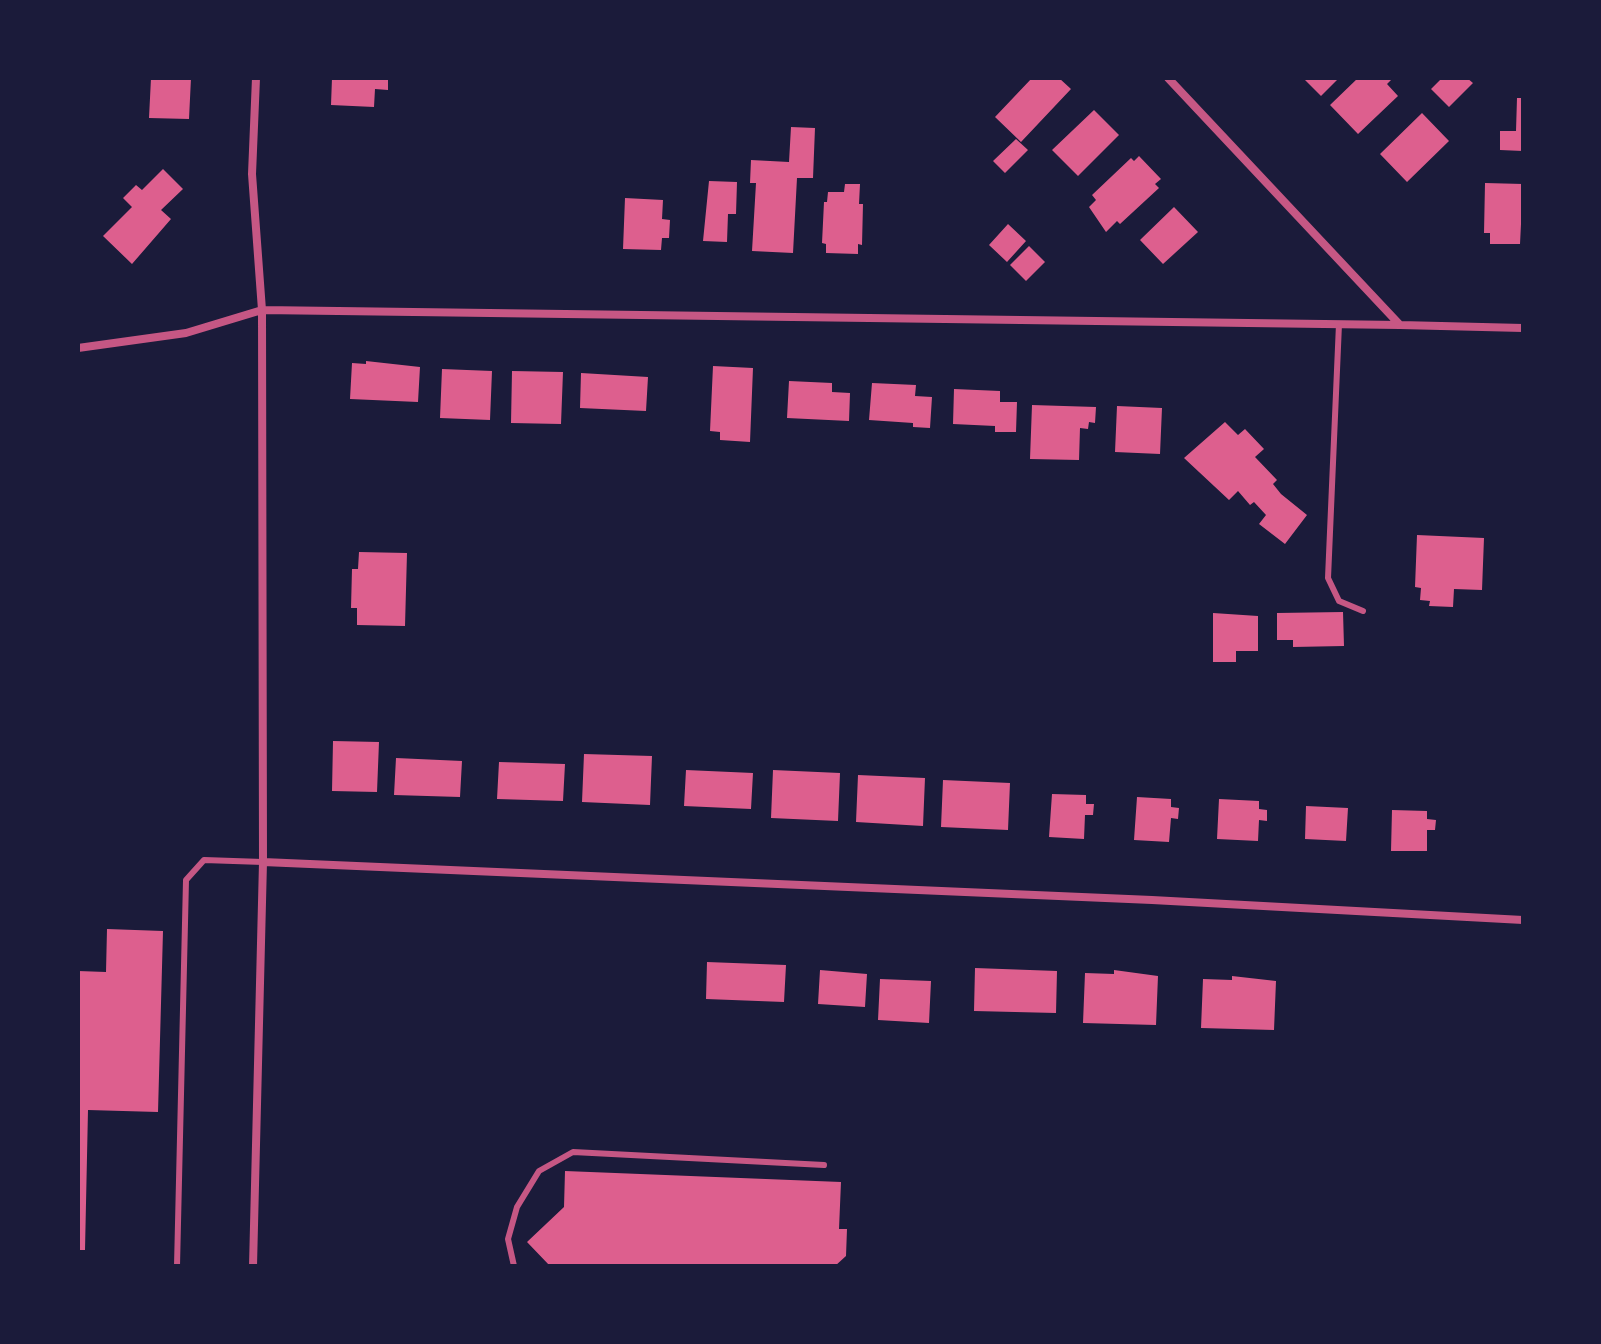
<!DOCTYPE html>
<style>
body{margin:0}
#map{position:relative;width:1601px;height:1344px;overflow:hidden;background:#1b1b3a;font-family:"Roboto Condensed",sans-serif}
canvas{display:block}
.frame{position:absolute;inset:0;border:80px solid #1b1b3a;pointer-events:none}
</style>
<div id="map">
<canvas width="1601" height="1344"></canvas>
<div class="frame"></div>
</div>
<script>
const ctx = document.querySelector('canvas').getContext('2d');
ctx.lineJoin = 'round';
function fillPath(path, color) { ctx.fillStyle = color; ctx.fill(path, 'evenodd'); }
const shape = rows => new Path2D(rows.map(r => 'M' + r).join(''));
function trace(path, color, width, dash) { ctx.strokeStyle = color; ctx.lineWidth = width; ctx.lineCap = dash ? 'butt' : 'round'; ctx.setLineDash(dash || []); ctx.stroke(path); }
fillPath(shape([
 [151,78,191,78,189,119,149,118],
 [332,78,388,80,388,90,375,89,374,107,331,105],
 [1032,78,1059,78,1071,89,1021,142,995,117],
 [1303,78,1339,78,1321,96],
 [1358,78,1393,78,1387,84,1398,96,1358,134,1330,105],
 [1442,78,1467,78,1473,83,1449,107,1431,89],
 [1517,98,1523,98,1523,151,1500,150,1500,131,1516,131],
 [1094,110,1119,135,1078,176,1052,150],
 [1422,113,1449,141,1407,182,1380,154],
 [791,127,815,128,813,178,797,178,793,253,752,251,756,183,750,183,751,160,789,162],
 [1016,139,1028,150,1005,173,993,161],
 [1139,156,1161,179,1155,184,1159,188,1120,224,1117,221,1106,232,1089,207,1096,200,1092,195,1131,158,1134,161],
 [163,169,183,189,161,210,171,219,132,264,103,236,132,207,123,198,136,185,142,190],
 [709,181,737,182,736,214,728,214,727,242,703,241],
 [1485,183,1523,184,1520,244,1490,244,1490,233,1484,233],
 [845,184,860,184,859,204,863,204,862,245,858,244,858,254,826,253,826,244,822,243,824,202,827,202,828,192,844,192],
 [625,198,663,200,662,219,670,220,669,238,662,238,661,250,623,249],
 [1174,207,1198,232,1163,264,1140,240],
 [1008,224,1026,241,1007,262,989,245],
 [1029,246,1045,262,1026,281,1010,265],
 [366,361,420,367,418,402,350,399,352,363,366,364],
 [713,366,753,368,750,442,720,440,720,432,710,431],
 [442,369,492,371,490,420,440,418],
 [512,371,563,372,561,424,511,423],
 [581,373,648,377,646,411,580,408],
 [789,381,832,383,832,392,850,393,849,421,787,418],
 [872,383,916,385,915,396,932,397,930,428,913,427,913,423,869,420],
 [954,389,1000,391,1000,402,1017,402,1016,432,995,432,995,426,953,424],
 [1032,405,1096,407,1095,423,1089,422,1088,429,1080,428,1079,460,1030,459],
 [1117,406,1162,408,1160,454,1115,452],
 [1225,422,1238,435,1245,429,1264,449,1255,457,1277,480,1273,484,1281,494,1307,515,1285,544,1259,524,1266,515,1254,502,1250,505,1238,491,1229,500,1184,458],
 [1417,535,1484,538,1482,590,1454,589,1453,607,1429,606,1430,601,1420,600,1421,588,1415,587],
 [359,552,407,553,405,626,357,625,357,608,351,608,352,569,358,569],
 [1343,612,1344,646,1293,647,1293,640,1277,640,1277,613],
 [1213,613,1258,616,1258,651,1236,651,1236,662,1213,662],
 [333,741,379,742,377,792,332,791],
 [584,754,652,756,650,805,582,802],
 [396,758,462,761,460,797,394,795],
 [499,762,565,764,563,801,497,799],
 [686,770,753,773,751,809,684,806],
 [773,770,840,773,838,821,771,818],
 [858,775,925,778,923,826,856,822],
 [943,780,1010,783,1008,830,941,827],
 [1052,794,1086,795,1086,804,1094,804,1093,815,1085,815,1084,839,1049,837],
 [1137,797,1171,799,1171,807,1179,808,1178,819,1171,818,1169,842,1134,840],
 [1219,799,1259,801,1259,809,1267,810,1267,821,1259,820,1258,841,1217,839],
 [1306,806,1348,808,1346,841,1305,839],
 [1392,810,1427,811,1427,819,1436,820,1435,830,1427,830,1427,851,1391,851],
 [107,929,163,931,158,1112,88,1110,85,1250,78,1250,78,971,106,972],
 [707,962,786,965,784,1002,706,999],
 [975,968,1057,971,1056,1013,974,1011],
 [820,970,867,974,865,1007,818,1004],
 [1114,970,1158,976,1156,1025,1083,1023,1085,973,1114,974],
 [1232,976,1276,981,1274,1030,1201,1028,1203,979,1232,980],
 [880,979,931,981,929,1023,878,1020],
 [565,1171,841,1182,839,1229,847,1229,846,1256,835,1266,550,1266,527,1242,564,1207]
]), '#dd5f8e');
trace(shape([
 [1339,324,1328,578,1339,601,1363,611],
 [177,1266,186,880,204,860,263,862],
 [514,1266,508,1239,517,1207,539,1171,573,1152,824,1165]
]), '#c65784', 6);
trace(shape([
 [1168,78,1400,325,1523,328],
 [78,348,186,333,262,310,1400,325],
 [263,862,1152,900,1523,920],
 [253,1266,263,862,262,310,252,174,256,78]
]), '#c65784', 8);
</script>
